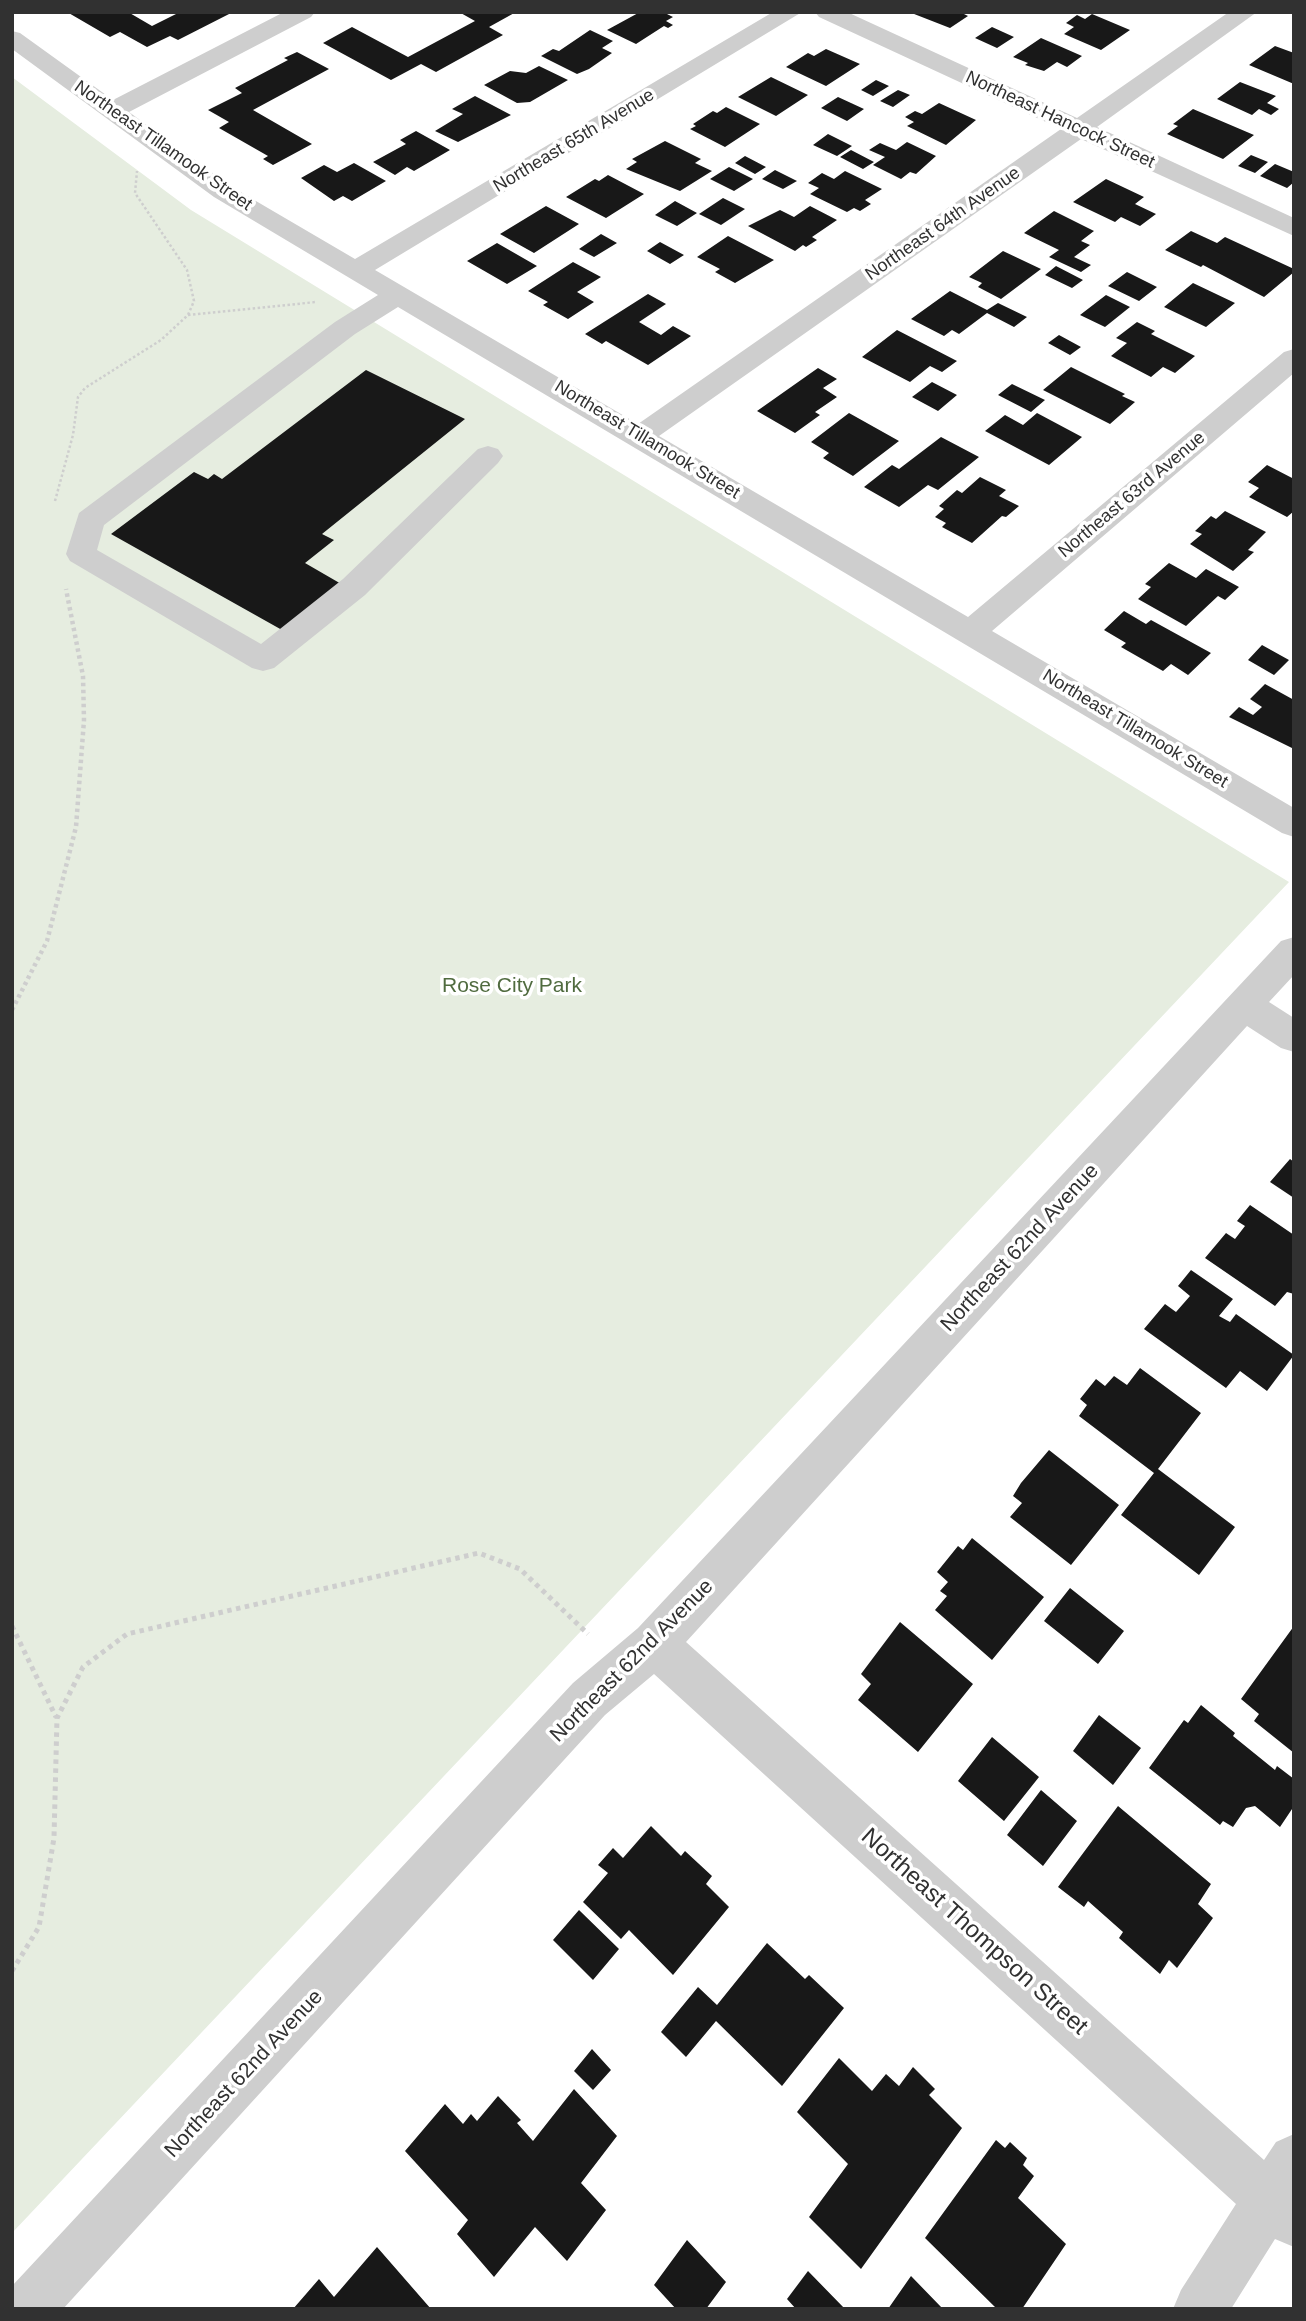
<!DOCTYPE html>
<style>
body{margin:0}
#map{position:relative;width:1306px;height:2321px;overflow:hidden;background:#fff;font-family:Arial,sans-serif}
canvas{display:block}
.frame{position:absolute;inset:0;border:14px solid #313131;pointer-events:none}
</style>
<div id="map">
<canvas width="1306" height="2321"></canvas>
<div class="frame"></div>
</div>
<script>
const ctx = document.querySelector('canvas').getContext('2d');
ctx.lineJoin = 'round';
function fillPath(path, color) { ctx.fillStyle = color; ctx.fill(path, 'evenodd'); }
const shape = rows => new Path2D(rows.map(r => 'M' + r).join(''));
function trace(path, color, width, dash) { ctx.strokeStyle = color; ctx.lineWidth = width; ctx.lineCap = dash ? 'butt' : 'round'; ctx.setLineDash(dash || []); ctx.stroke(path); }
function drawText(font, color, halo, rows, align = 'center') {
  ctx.font = font + ' Arial,sans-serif'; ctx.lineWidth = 7; ctx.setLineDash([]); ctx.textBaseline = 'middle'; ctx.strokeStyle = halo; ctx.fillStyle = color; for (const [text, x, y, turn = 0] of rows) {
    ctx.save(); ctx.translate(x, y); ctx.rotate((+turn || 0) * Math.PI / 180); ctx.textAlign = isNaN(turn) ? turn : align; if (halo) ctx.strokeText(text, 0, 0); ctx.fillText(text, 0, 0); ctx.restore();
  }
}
fillPath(shape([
 [12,77,191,210,1289,882,12,2233]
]), '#e6ede0');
fillPath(shape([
 [67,12,128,12,152,26,180,12,233,12,178,40,170,36,147,47,120,32,110,37],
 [459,12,516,12,489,27,503,35,436,72,421,64,391,80,323,43,352,27,408,57,475,21],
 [640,12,663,12,673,17,666,21,673,25,668,28,664,26,636,44,607,30],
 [909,12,960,12,968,16,950,28],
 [1092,14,1130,30,1101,50,1064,34,1074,27,1066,23,1077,15,1085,19],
 [992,27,1014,37,997,48,975,38],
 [590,30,613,41,602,48,612,53,589,69,577,74,541,56,553,49,559,51],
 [1041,38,1082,56,1067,67,1057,62,1044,71,1025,65,1028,63,1013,57],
 [1275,46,1294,53,1294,84,1249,65],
 [826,49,860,64,826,86,786,67,808,53,814,56],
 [297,52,329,69,253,110,312,144,273,165,263,159,268,156,219,128,229,122,208,110,242,93,235,88,288,60,284,58],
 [539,66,568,80,530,102,517,103,484,85,510,71,526,73],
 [771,77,808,95,776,116,738,97],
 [876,80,889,86,873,96,861,90],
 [1240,82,1276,96,1267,103,1279,109,1271,115,1259,109,1252,115,1217,99],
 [898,90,910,95,893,107,880,101],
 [475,96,511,115,458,142,435,131,463,114,452,109],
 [838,97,864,109,847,121,821,108],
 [939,103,976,120,946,145,907,126,914,122,905,117,915,111,922,114],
 [726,107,760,124,725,147,690,129,696,126,693,124,713,111,717,113],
 [1193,109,1254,135,1223,159,1167,134,1178,126,1173,124],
 [416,131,450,150,414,171,407,167,395,175,373,162,406,144,400,140],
 [828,134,852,146,837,156,813,145],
 [665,141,701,159,695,163,712,171,680,191,626,169,637,162,632,159],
 [907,142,936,156,916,174,910,172,901,179,873,165,885,157,869,150,880,143,896,150],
 [851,150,874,162,863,169,840,157],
 [1251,155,1268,162,1255,173,1238,166],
 [745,156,766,167,755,174,735,163],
 [354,163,386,181,352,201,343,196,334,201,301,178,324,165,337,172],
 [1275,164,1294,172,1294,182,1287,188,1260,176],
 [729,167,753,179,734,191,710,179],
 [775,170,797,181,783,189,762,179],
 [845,171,882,189,865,200,871,204,860,211,854,208,847,212,810,194,819,188,808,183,822,173,834,179],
 [608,175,644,194,606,218,566,197,595,179,599,181],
 [1106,179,1144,197,1135,204,1156,214,1140,226,1121,217,1115,222,1073,202],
 [723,198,745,209,721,225,699,214],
 [675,201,697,213,677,226,655,215],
 [546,206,579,224,534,253,500,234],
 [810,206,837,220,812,237,817,240,806,247,803,245,795,251,748,226,780,210,794,217],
 [1054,211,1094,231,1081,241,1090,245,1074,257,1091,265,1081,272,1049,257,1059,250,1024,233],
 [1191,231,1217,243,1225,237,1294,269,1294,272,1264,297,1203,265,1201,267,1165,250],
 [601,234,617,243,594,257,579,249],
 [728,236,774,260,735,283,715,272,720,269,697,257],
 [660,242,684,255,670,264,647,251],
 [497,243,537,266,507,284,467,261],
 [1003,251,1041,269,1001,299,978,287,982,283,969,277],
 [573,262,601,277,577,292,594,302,568,319,543,305,548,302,528,291],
 [1056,266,1083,280,1072,288,1045,275],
 [1127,272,1157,287,1139,301,1108,286],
 [1193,283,1235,303,1206,327,1164,307],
 [950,291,987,310,998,303,1027,317,1014,327,987,313,959,334,952,330,944,336,911,319],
 [648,294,666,304,639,322,661,335,673,326,691,336,648,365,606,341,602,344,585,334],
 [1106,295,1130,307,1105,327,1080,315],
 [1137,322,1155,331,1151,334,1195,356,1175,373,1163,367,1151,377,1111,356,1127,343,1116,338],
 [897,330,957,361,942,372,930,366,910,382,862,357],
 [1059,335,1081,347,1070,355,1048,343],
 [1071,367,1125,394,1122,396,1135,402,1110,424,1043,390],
 [818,368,837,379,823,388,837,397,815,412,820,415,795,433,757,411],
 [366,370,465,419,322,534,334,540,305,563,343,585,282,630,111,534,194,472,208,479,214,474,222,479],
 [932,382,957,395,938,411,912,397],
 [1012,384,1045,400,1031,412,998,395],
 [849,413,899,441,853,476,823,458,829,453,811,442],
 [1037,413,1082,437,1049,465,985,431,1005,415,1023,425],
 [941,437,979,457,938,490,928,485,899,507,864,487,892,465,899,469],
 [1267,465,1294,479,1294,511,1287,517,1249,497,1259,488,1248,482],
 [980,477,1006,490,999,496,1019,506,1006,517,1002,516,972,543,942,527,946,523,935,517,944,509,939,506,957,490,962,493],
 [1225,511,1266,532,1248,550,1254,552,1233,571,1190,544,1202,534,1195,531,1211,516,1216,519],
 [1169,563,1196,578,1206,569,1239,587,1225,600,1218,596,1186,626,1138,599,1151,587,1145,584],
 [1124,611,1146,624,1151,620,1211,653,1188,675,1171,664,1163,671,1121,647,1126,643,1104,630],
 [1262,645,1289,660,1274,675,1248,660],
 [1265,684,1294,700,1294,749,1229,717,1239,707,1253,715,1262,707,1250,699],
 [1290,1159,1294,1162,1294,1198,1270,1182],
 [1250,1205,1294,1235,1294,1294,1287,1292,1275,1306,1205,1258,1226,1233,1235,1239,1245,1226,1237,1221],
 [1191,1270,1233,1299,1219,1316,1230,1322,1236,1314,1294,1355,1267,1391,1240,1371,1226,1388,1144,1329,1165,1304,1176,1312,1190,1296,1178,1286],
 [1140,1368,1201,1413,1158,1469,1235,1527,1199,1575,1121,1515,1154,1473,1079,1416,1087,1405,1080,1399,1096,1379,1105,1386,1114,1376,1127,1385],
 [1049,1450,1119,1505,1071,1565,1010,1517,1022,1503,1013,1496,1021,1483],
 [972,1538,1044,1597,992,1660,935,1610,947,1596,940,1591,948,1582,937,1572,958,1546,963,1550],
 [1070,1588,1124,1631,1098,1664,1044,1621],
 [900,1622,973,1684,918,1752,858,1700,871,1684,861,1674],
 [1294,1626,1294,1753,1254,1721,1259,1714,1241,1699],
 [1201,1705,1235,1733,1233,1736,1275,1770,1277,1766,1294,1779,1294,1806,1280,1827,1255,1806,1246,1808,1233,1827,1223,1821,1220,1825,1149,1768,1184,1720,1188,1723],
 [1099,1715,1141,1748,1113,1785,1073,1751],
 [992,1737,1039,1777,1004,1821,958,1781],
 [1041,1790,1077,1821,1043,1866,1007,1835],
 [1118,1806,1211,1884,1198,1904,1213,1918,1177,1968,1169,1960,1160,1974,1119,1938,1123,1932,1088,1901,1084,1907,1058,1887],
 [651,1826,681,1856,685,1851,712,1876,706,1884,729,1907,673,1975,629,1930,621,1939,583,1902,608,1873,598,1865,613,1848,623,1858],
 [579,1910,619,1949,593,1980,553,1940],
 [767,1943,805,1979,809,1975,844,2008,782,2086,716,2021,686,2057,661,2032,698,1987,717,2005],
 [592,2049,611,2070,593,2090,574,2071],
 [839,2058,872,2091,886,2074,899,2086,913,2067,935,2089,929,2095,962,2128,861,2269,809,2217,848,2164,797,2112],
 [574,2089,617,2136,581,2183,606,2210,567,2261,535,2227,494,2277,457,2234,468,2220,405,2151,445,2104,463,2124,471,2114,477,2121,498,2096,521,2120,517,2123,533,2141],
 [996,2140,1005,2148,1010,2142,1027,2158,1023,2165,1034,2176,1018,2198,1066,2244,1022,2309,997,2309,925,2238],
 [687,2240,726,2282,706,2309,676,2309,654,2285],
 [377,2247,431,2309,293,2309,319,2279,334,2297],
 [808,2271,845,2309,796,2309,787,2299],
 [911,2276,943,2309,888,2309]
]), '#181818');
trace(shape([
 [188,315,316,302],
 [55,501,73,435,78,397,85,388,161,340,188,315,194,301,187,270,135,193,137,171]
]), '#cecece', 2.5, [2.5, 2.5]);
trace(shape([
 [12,1010,47,941,76,827,84,720,83,676,66,589]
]), '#cecece', 4.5, [3.5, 3.5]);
trace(shape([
 [12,1626,56,1717],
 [12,1971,39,1927,54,1838,57,1718,83,1667,127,1634,479,1553,520,1569,588,1634]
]), '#cecece', 5, [4.5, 4.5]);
fillPath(shape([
 [284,12,315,12,311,17,129,112,232,187,355,259,773,12,802,12,375,270,638,424,1061,129,819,17,815,12,847,12,1077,118,1229,12,1257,12,1097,127,1294,218,1294,236,1081,139,659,436,968,617,1284,352,1294,349,1294,373,992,631,1294,808,1294,837,1282,833,398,307,355,334,104,525,97,550,261,644,343,579,478,449,488,446,498,449,503,456,498,463,365,595,274,668,263,671,252,668,70,561,66,554,79,513,335,322,378,295,214,197,12,49,12,31,20,33,113,100,284,12],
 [1294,937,1294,975,1269,1002,1294,1018,1294,1052,1281,1048,1247,1026,686,1642,1264,2160,1276,2142,1294,2134,1294,2247,1275,2239,1231,2309,1173,2309,1181,2290,1236,2204,654,1674,605,1715,63,2309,12,2309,12,2286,573,1683,638,1628,1281,941,1294,937]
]), '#cecece');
drawText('18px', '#313131', '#fff', [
 ["Northeast Hancock Street",1060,120,25],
 ["Northeast 65th Avenue",574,141,-31],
 ["Northeast Tillamook Street",163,146,35],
 ["Northeast 64th Avenue",943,224,-35],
 ["Northeast Tillamook Street",647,440,31],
 ["Northeast 63rd Avenue",1132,495,-40],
 ["Northeast Tillamook Street",1135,729,31]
]);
drawText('21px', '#506b3f', '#fff', [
 ["Rose City Park",512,986]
]);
drawText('21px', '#313131', '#fff', [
 ["Northeast 62nd Avenue",1020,1248,-47],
 ["Northeast 62nd Avenue",632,1661,-45],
 ["Northeast 62nd Avenue",244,2074,-47]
]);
drawText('24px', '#313131', '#fff', [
 ["Northeast Thompson Street",974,1932,42]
]);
</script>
